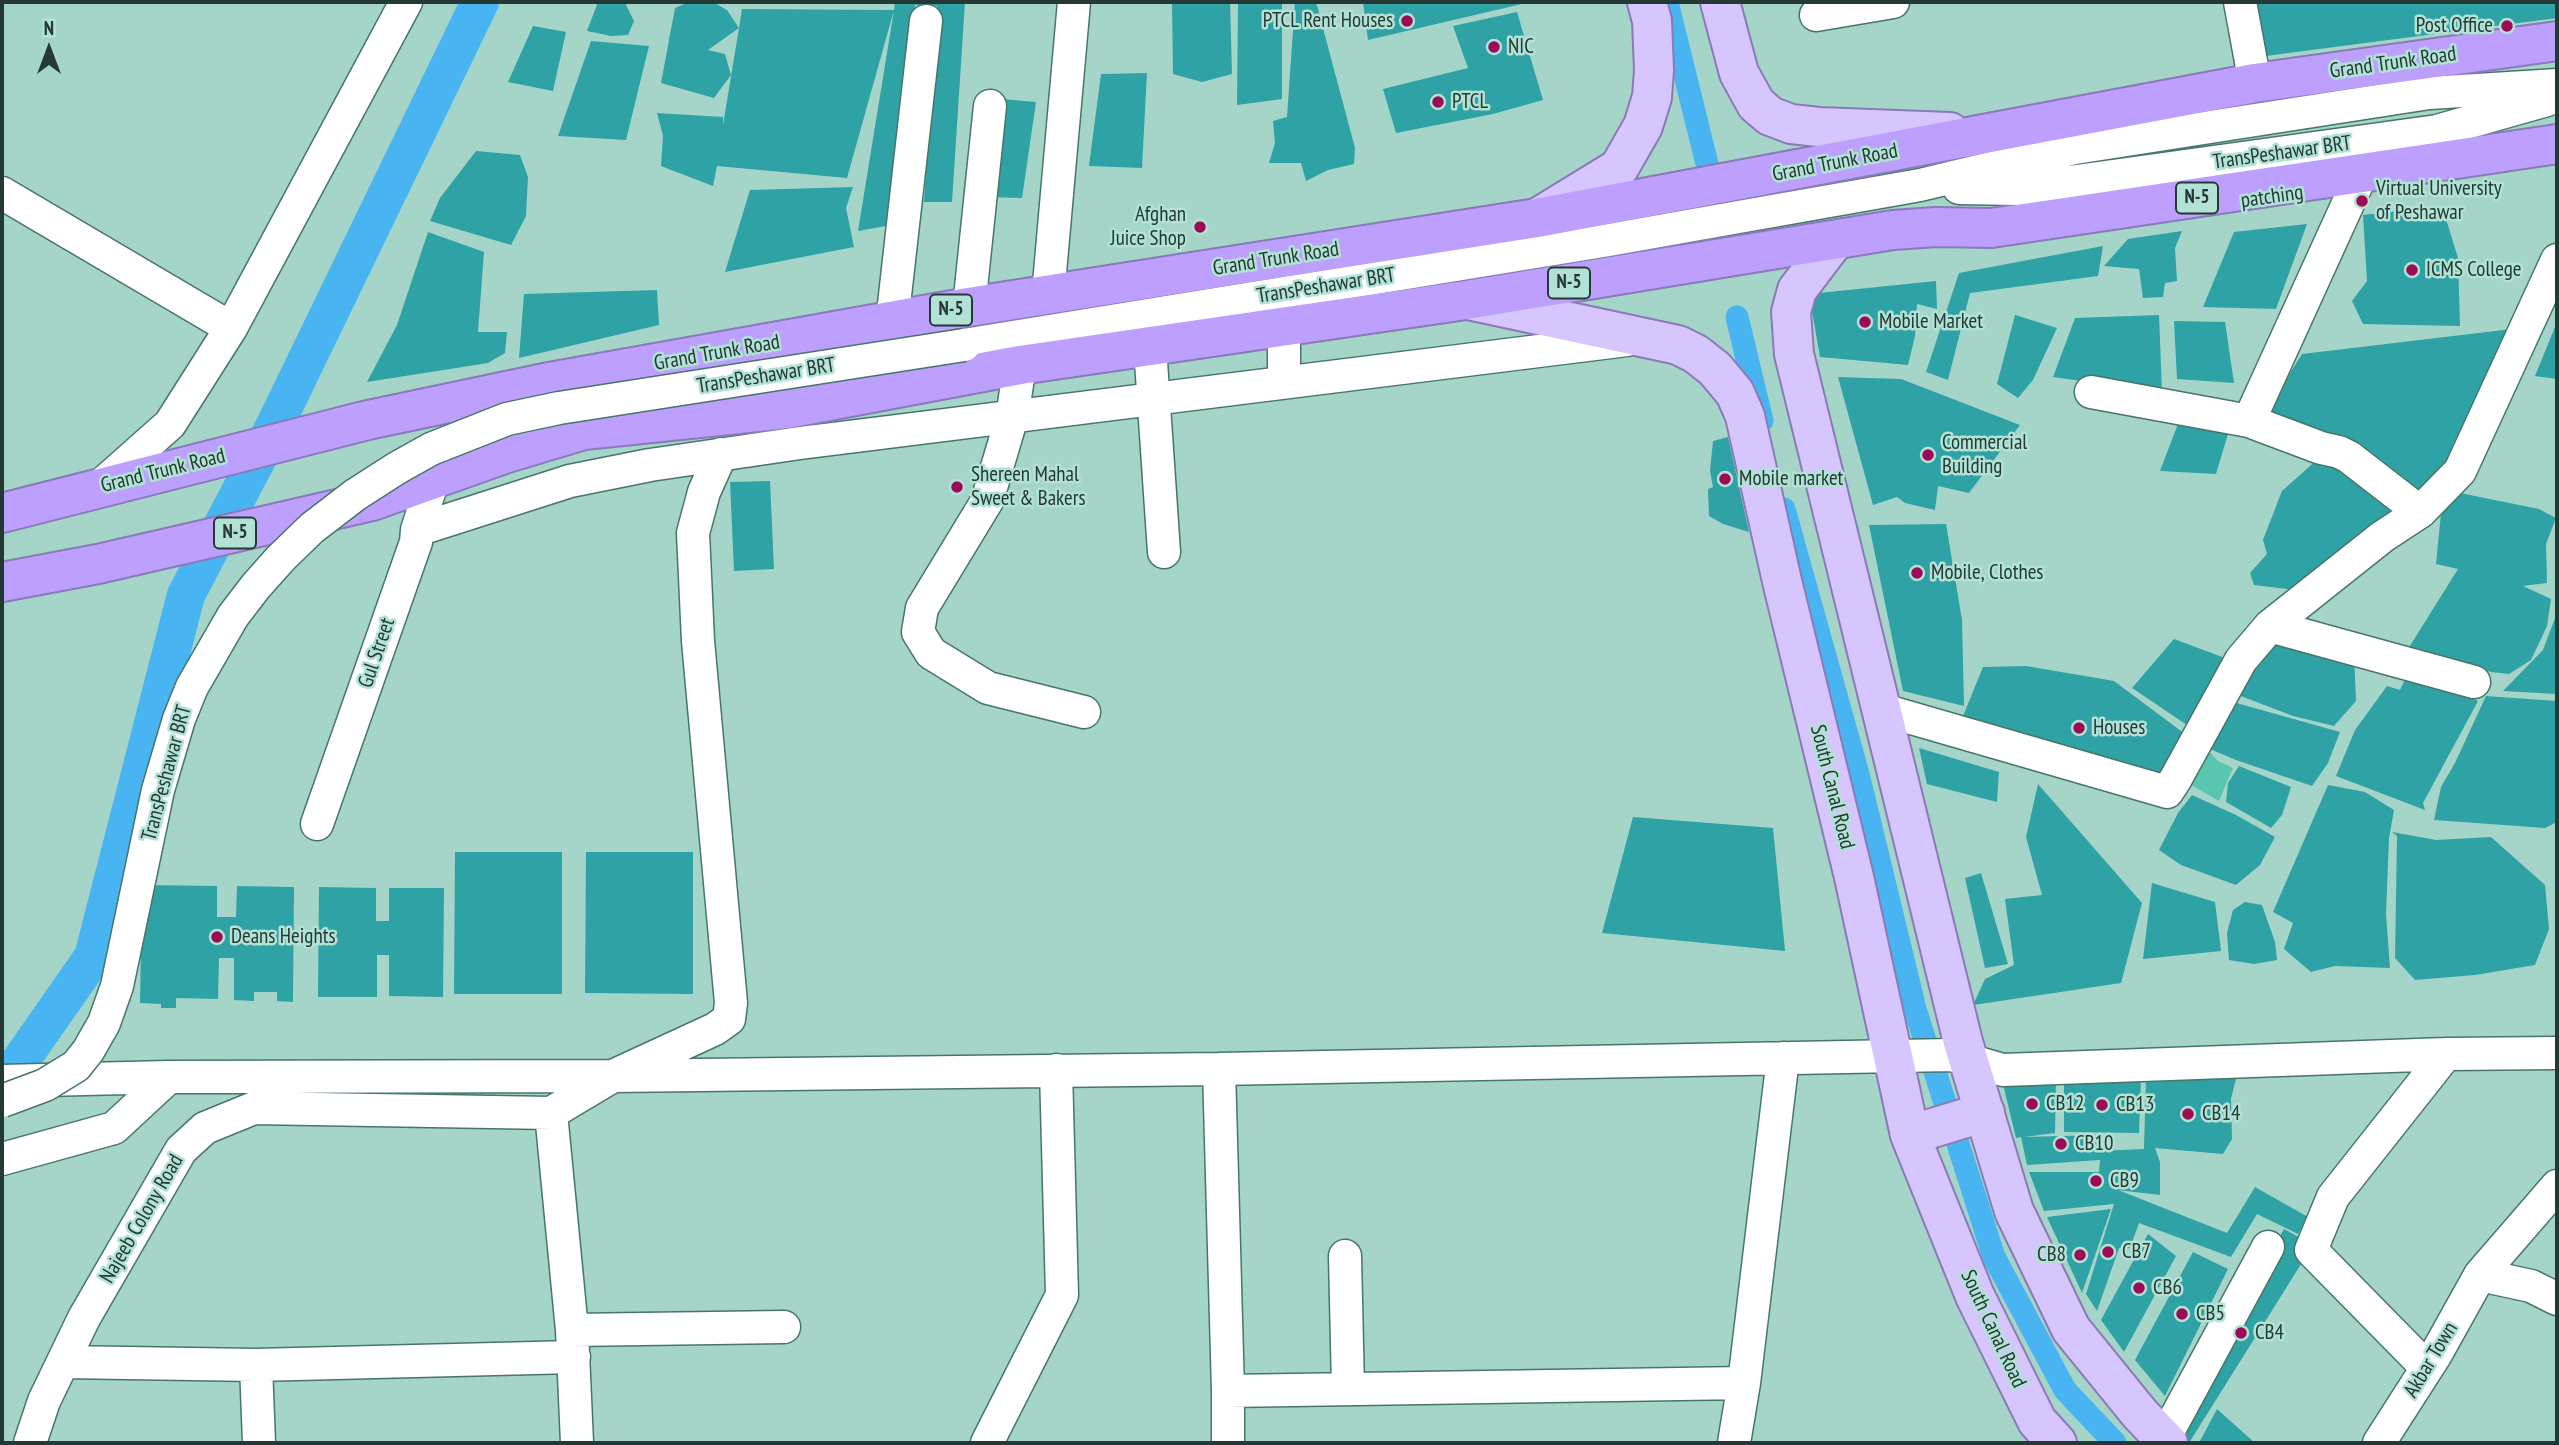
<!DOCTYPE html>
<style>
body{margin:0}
#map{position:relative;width:2559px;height:1445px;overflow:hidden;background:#a4d5c8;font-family:"PT Sans Narrow",sans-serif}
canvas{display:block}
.frame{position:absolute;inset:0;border:4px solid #253934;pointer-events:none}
.north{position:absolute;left:14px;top:14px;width:70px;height:70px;-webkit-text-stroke:5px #b1e2d5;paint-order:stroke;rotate:0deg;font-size:19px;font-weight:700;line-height:28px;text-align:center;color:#253934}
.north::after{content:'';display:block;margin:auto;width:24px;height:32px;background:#253934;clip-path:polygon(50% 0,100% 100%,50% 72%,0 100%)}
</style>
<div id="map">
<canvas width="2559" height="1445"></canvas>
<div class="frame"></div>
<div class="north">N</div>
</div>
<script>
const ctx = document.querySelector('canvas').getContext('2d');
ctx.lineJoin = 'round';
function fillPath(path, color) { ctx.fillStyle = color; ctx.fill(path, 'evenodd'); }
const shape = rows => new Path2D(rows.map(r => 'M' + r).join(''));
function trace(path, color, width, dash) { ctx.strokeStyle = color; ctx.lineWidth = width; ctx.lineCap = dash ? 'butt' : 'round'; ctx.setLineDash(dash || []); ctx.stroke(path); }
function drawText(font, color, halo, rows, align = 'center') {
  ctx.font = font + ' "PT Sans Narrow",sans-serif'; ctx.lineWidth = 5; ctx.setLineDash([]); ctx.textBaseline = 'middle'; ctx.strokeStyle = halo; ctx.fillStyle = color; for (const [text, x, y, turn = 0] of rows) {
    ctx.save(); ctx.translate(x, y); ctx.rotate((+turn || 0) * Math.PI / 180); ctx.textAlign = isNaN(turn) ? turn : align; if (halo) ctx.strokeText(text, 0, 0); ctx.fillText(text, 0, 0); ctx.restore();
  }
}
fillPath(shape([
 [2205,747,2218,761,2233,768,2219,801,2188,783]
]), '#59c6af');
trace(shape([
 [1667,2,1709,172],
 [1737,317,1762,421],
 [1784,509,1858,774,1915,1009,1994,1257,2065,1390,2115,1443]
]), '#48b4f1', 23);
trace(shape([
 [2,1087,93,957,186,595,276,423,480,2]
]), '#48b4f1', 38);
fillPath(shape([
 [598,2,625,3,634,21,628,35,611,36,587,31],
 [689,2,713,2,727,10,739,28,742,9,894,10,895,2,965,2,952,202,924,202,937,6,915,5,886,226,858,231,894,10,847,178,717,166,713,186,661,166,663,136,657,113,723,117,723,125,739,28,708,50,725,54,731,75,714,98,661,83,675,8],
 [1172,2,1230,2,1232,74,1202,82,1173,74],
 [1238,2,1282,2,1282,99,1237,105],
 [1295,2,1316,2,1355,148,1354,164,1328,170,1306,181,1301,163,1269,163,1275,143,1273,121,1287,117],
 [1363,2,1526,2,1526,3,1368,40],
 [2248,2,2557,2,2557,18,2258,57],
 [1517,12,1543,100,1493,114,1396,133,1383,89,1468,68,1453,26],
 [533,26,566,32,553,91,508,82],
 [591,41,649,46,626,140,558,136],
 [1147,73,1142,168,1089,166,1101,74],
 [1002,99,1036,102,1022,198,990,197],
 [476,151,520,155,528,177,526,216,511,245,430,221,440,198],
 [853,187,846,208,854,247,725,272,750,190],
 [2442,206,2458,258,2460,326,2363,324,2352,301,2367,281,2363,215],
 [2307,224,2276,309,2203,307,2234,232],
 [2182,231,2175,248,2177,281,2165,283,2163,297,2143,298,2139,269,2104,266,2128,239],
 [428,232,484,252,478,332,507,332,505,353,488,363,367,382,397,325],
 [2103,246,2098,276,1970,293,1948,380,1926,372,1959,273],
 [1936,281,1937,309,1917,304,1915,336,1908,365,1820,357,1809,294],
 [657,290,659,325,519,358,524,294],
 [2015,315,2057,328,2033,380,2018,398,1997,384],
 [2159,315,2162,392,2053,377,2075,318],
 [2174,321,2225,322,2234,383,2177,379],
 [2557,322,2557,379,2535,376],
 [2512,329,2450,482,2425,497,2263,416,2302,354],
 [1838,377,1901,379,2020,425,1969,493,1938,486,1935,510,1905,503,1897,497,1873,505],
 [2181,416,2230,427,2216,474,2160,471],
 [1728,437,1749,532,1723,524,1709,516,1708,489,1713,487,1710,471,1713,441],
 [2320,457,2411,504,2295,590,2254,585,2250,573,2267,554,2263,540,2282,491],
 [770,481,774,569,734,571,730,482],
 [2460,493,2539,509,2556,518,2546,544,2547,583,2523,586,2551,599,2547,626,2531,660,2509,674,2491,672,2408,649,2458,569,2436,564,2442,503],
 [1946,524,1962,620,1964,706,1903,691,1869,525],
 [2557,613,2557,694,2503,691,2543,650],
 [2174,639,2233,661,2193,729,2132,688],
 [2276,644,2354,656,2356,701,2334,726,2293,716,2233,693],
 [2026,666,2114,681,2185,734,2162,775,1961,721,1983,667],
 [2409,671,2443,681,2478,701,2423,803,2425,810,2336,776,2355,730,2387,686,2400,690],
 [2486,696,2557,701,2557,822,2545,828,2434,820,2441,787,2455,763],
 [2233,702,2340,732,2328,763,2312,786,2236,760,2205,747],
 [1919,748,1999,772,1997,802,1927,784],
 [2239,766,2291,787,2282,815,2271,828,2226,802,2228,783],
 [2038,784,2142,903,2121,983,1973,1005,1985,979,2014,965,2005,899,2042,895,2026,837],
 [2328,785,2365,792,2394,810,2389,838,2386,914,2390,968,2335,966,2311,972,2284,949,2293,923,2273,912],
 [2192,795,2236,815,2275,837,2260,865,2236,885,2181,865,2159,850,2178,813],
 [1633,817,1773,828,1785,951,1602,933],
 [2392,832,2436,840,2491,837,2545,885,2549,929,2535,965,2475,975,2415,980,2395,958,2397,836],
 [455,852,562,852,562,994,454,994],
 [586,852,693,852,693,994,585,993],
 [1981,873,2008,964,1985,968,1965,878],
 [2152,883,2215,902,2221,951,2143,959],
 [142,885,217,886,217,917,236,917,237,886,294,887,293,1002,277,1001,277,992,254,992,254,1001,234,1000,234,958,219,958,218,999,176,998,176,1008,161,1008,161,1004,140,1003],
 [319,887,376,888,376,921,389,921,389,888,444,888,443,997,389,996,389,955,377,955,377,997,318,997],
 [2245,902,2262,905,2275,942,2277,960,2254,964,2229,960,2227,933,2233,910],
 [2056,1075,2055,1133,2024,1137,2101,1135,2100,1151,2144,1149,2146,1077,2237,1075,2231,1099,2232,1139,2223,1154,2155,1148,2160,1162,2160,1195,2118,1190,2227,1233,2255,1187,2308,1217,2298,1234,2257,1214,2231,1257,2139,1223,2130,1248,2119,1248,2097,1311,2086,1294,2114,1204,2044,1211,2029,1172,2099,1172,2100,1160,2027,1165,2021,1137,2016,1138,2001,1076],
 [2064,1076,2141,1077,2139,1133,2064,1132],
 [2111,1209,2082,1293,2047,1217],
 [2284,1229,2313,1245,2189,1443,2174,1422],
 [2148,1234,2176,1256,2124,1352,2101,1320],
 [2193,1252,2228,1269,2165,1396,2135,1360],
 [2217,1409,2255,1443,2199,1443]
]), '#2fa2a5');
const minor = shape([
 [2240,2,2255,83],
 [1816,15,1893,2],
 [1959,188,2019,189,2437,131,2547,100],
 [2,193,231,328],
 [1048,295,1074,2],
 [969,307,990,106],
 [892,322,926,21],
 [1284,328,1284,382],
 [964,345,1603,241,1920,185,2075,148,2429,93,2557,85],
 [1150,347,1164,552],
 [1020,365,1012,417,987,501,922,608,918,632,931,653,988,688,1084,712],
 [2091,392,2249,421,2321,448,2339,452,2349,457,2420,512],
 [2249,421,2356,186],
 [99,487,170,424,231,328,406,2],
 [417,530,570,481,650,465,800,443,1627,340],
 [2270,626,2474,682],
 [1880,709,2167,792,2175,780,2241,660,2270,626,2382,537,2420,512,2460,471,2557,260],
 [317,824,416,542,417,530,433,480],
 [1219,1069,1228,1391,1228,1443],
 [2,1081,169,1077,613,1076,1219,1069,1951,1055,2003,1070,2446,1054,2557,1053],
 [551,1113,613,1076,715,1029,729,1019,731,1003,698,641,693,533,704,492,721,454],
 [551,1113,572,1330,577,1443],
 [2,1159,114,1128,169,1077],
 [1345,1256,1348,1389],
 [2480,1275,2557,1186],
 [572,1330,784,1327],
 [63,1362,256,1365],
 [2427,1368,2311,1250,2333,1197,2446,1054],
 [1228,1391,1744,1383],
 [2164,1439,2268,1247],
 [30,1443,44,1401,84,1318,181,1150,205,1128,254,1108,551,1113],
 [259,1443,256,1365,574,1357],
 [987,1443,1062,1295,1056,1070],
 [1734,1443,1744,1383,1783,1058],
 [2379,1443,2436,1354,2480,1275,2531,1286,2557,1299]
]);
const major = shape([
 [1720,2,1739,73,1756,104,1770,116,1791,124,1819,127,1950,132],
 [1539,217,1619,168,1643,126,1652,97,1654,70,1652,21,1647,2],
 [1835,240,1797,290,1791,312,1794,354,1963,1042,2014,1211,2071,1329,2140,1414,2168,1443],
 [1468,300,1678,345,1696,354,1715,369,1735,393,1745,416,1782,581,1854,877,1910,1135,1975,1296,2037,1421,2057,1443],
 [1910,1135,1985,1112]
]);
const highway = shape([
 [2,513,368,420,544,383,969,307,1537,218,2255,83,2557,41],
 [2,582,98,564,372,501,504,454,584,430,786,409,1020,365,1466,300,1893,230,1936,227,1991,228,2557,144]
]);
trace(minor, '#47756a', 35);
trace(major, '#887bb7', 42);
trace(highway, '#887bb7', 42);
trace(minor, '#fff', 32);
trace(major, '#d7c5fe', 38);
trace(highway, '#bd9ffd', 38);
const minorBridge = shape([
 [2,1101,45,1085,76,1066,88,1051,104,1023,117,986,158,790,179,719,192,687,233,616,256,586,281,558,312,528,355,495,397,468,431,449,507,419,559,408,964,345]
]);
trace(minorBridge, '#47756a', 35, []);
trace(minorBridge, '#fff', 32);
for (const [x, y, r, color] of [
 [1407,21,7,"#9d0b57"],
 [2507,26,7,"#9d0b57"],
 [1494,47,7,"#9d0b57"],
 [1438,102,7,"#9d0b57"],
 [2362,201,7,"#9d0b57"],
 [1200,227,7,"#9d0b57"],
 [2412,270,7,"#9d0b57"],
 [1865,322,7,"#9d0b57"],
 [1928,455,7,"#9d0b57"],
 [1725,479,7,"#9d0b57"],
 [957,487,7,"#9d0b57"],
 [1917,573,7,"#9d0b57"],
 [2079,728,7,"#9d0b57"],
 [217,937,7,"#9d0b57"],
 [2032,1104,7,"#9d0b57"],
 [2102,1105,7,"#9d0b57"],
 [2188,1114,7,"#9d0b57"],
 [2061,1144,7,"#9d0b57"],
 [2096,1181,7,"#9d0b57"],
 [2108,1252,7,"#9d0b57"],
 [2080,1255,7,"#9d0b57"],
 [2139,1288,7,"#9d0b57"],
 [2182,1314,7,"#9d0b57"],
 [2241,1333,7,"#9d0b57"]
]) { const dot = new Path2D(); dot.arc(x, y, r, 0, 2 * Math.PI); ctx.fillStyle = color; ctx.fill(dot); trace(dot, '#b1e2d5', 2.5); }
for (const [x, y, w] of [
 [2197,198,42],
 [1569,283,42],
 [951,310,42],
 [235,533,42]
]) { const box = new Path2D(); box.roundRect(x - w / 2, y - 15.5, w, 31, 5); ctx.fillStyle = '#b1e2d5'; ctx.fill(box); trace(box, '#253934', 2); }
drawText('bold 19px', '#253934', null, [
 ["N-5",2197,198],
 ["N-5",1569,283],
 ["N-5",951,310],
 ["N-5",235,533]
]);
drawText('21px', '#253934', '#b1e2d5', [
 ["PTCL Rent Houses",1393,21,"right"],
 ["Post Office",2493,26,"right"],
 ["NIC",1508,47],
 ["PTCL",1452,102],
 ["Virtual University",2376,189],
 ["of Peshawar",2376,213],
 ["Afghan",1186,215,"right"],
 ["Juice Shop",1186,239,"right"],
 ["ICMS College",2426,270],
 ["Mobile Market",1879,322],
 ["Commercial",1942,443],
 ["Building",1942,467],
 ["Shereen Mahal",971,475],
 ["Sweet & Bakers",971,499],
 ["Mobile market",1739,479],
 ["Mobile, Clothes",1931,573],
 ["Houses",2093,728],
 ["Deans Heights",231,937],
 ["CB12",2046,1104],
 ["CB13",2116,1105],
 ["CB14",2202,1114],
 ["CB10",2075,1144],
 ["CB9",2110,1181],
 ["CB7",2122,1252],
 ["CB8",2066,1255,"right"],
 ["CB6",2153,1288],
 ["CB5",2196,1314],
 ["CB4",2255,1333]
], 'left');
drawText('21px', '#253934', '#b1e2d5', [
 ["Grand Trunk Road",2393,63,-8],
 ["TransPeshawar BRT",2282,153,-8],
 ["Grand Trunk Road",1835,163,-11],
 ["patching",2272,197,-8],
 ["Grand Trunk Road",1276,259,-9],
 ["TransPeshawar BRT",1326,286,-9],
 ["Grand Trunk Road",717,353,-10],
 ["TransPeshawar BRT",766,376,-9],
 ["Grand Trunk Road",163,471,-14],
 ["Gul Street",377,653,-71],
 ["TransPeshawar BRT",167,773,-75],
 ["South Canal Road",1832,787,76],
 ["Najeeb Colony Road",142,1219,-60],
 ["South Canal Road",1993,1329,65],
 ["Akbar Town",2431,1360,-59]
]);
</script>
